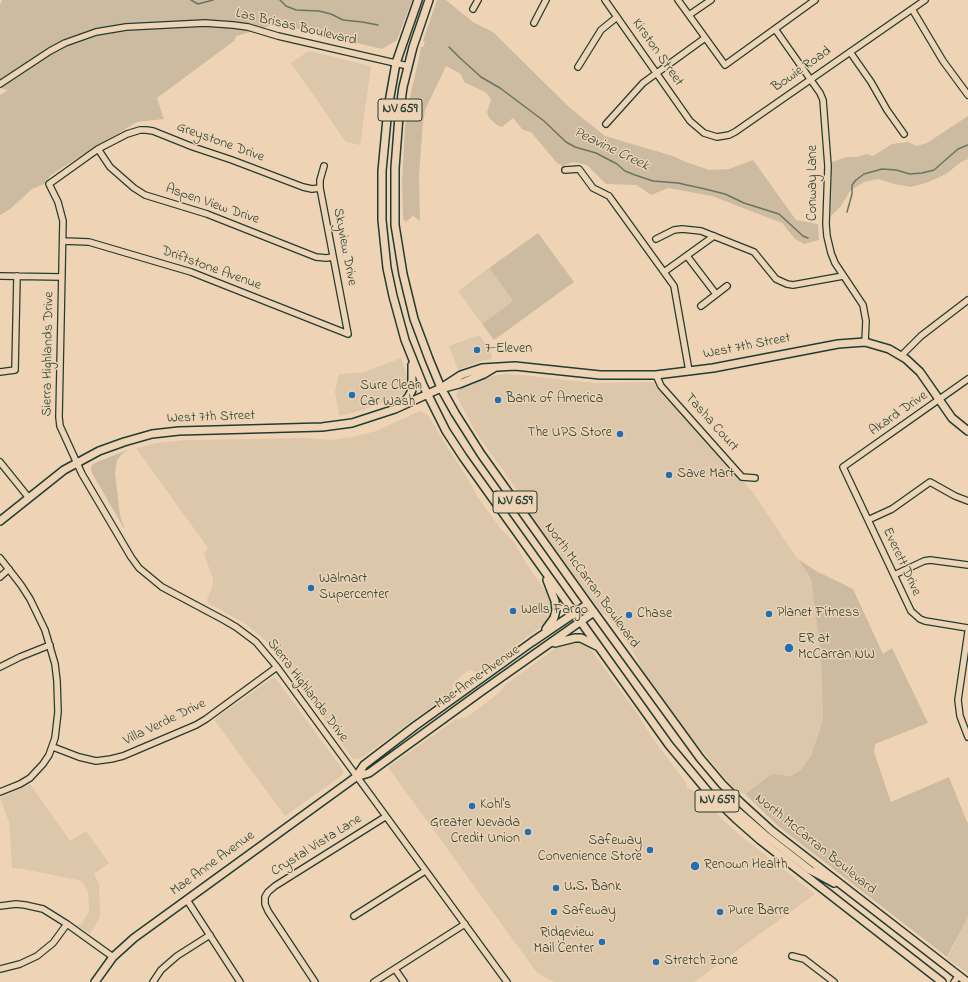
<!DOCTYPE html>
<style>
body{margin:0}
canvas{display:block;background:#eed4b5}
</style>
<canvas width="968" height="982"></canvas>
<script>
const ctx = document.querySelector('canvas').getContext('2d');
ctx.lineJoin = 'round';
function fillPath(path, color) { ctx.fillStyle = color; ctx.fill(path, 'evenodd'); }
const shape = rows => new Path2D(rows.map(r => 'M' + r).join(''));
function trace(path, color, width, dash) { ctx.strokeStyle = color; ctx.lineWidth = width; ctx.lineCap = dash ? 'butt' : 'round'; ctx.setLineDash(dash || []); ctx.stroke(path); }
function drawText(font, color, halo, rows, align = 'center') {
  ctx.font = font + ' "Indie Flower",sans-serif'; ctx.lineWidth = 3; ctx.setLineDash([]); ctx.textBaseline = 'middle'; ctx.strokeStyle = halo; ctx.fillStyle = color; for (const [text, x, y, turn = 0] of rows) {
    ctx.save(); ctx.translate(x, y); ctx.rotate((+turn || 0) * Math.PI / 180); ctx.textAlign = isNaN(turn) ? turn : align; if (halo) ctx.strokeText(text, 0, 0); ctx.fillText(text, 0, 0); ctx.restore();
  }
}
fillPath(shape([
 [309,51,371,66,360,145,346,142,291,63],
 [489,268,513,301,482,324,458,291],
 [479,335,490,349,492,359,481,361,458,370,449,346],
 [401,358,409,382,406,393,363,410,339,416,335,392,339,374,364,372],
 [506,374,523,375,593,383,655,382,752,491,811,579,821,658,823,717,821,726,811,756,807,763,793,775,783,776,773,774,770,775,744,794,735,789,723,776,692,738,642,669,633,651,609,618,602,613,590,597,526,508,515,487,475,431,456,395,459,389,471,383,492,376],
 [420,411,428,415,448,448,468,479,477,496,500,528,514,542,526,563,551,599,554,605,550,618,542,626,485,668,476,672,469,670,454,682,452,691,445,697,360,759,355,759,352,758,268,643,246,624,208,603,207,599,213,585,213,579,204,554,208,548,136,448,156,443,185,440,306,438,330,440,352,437,376,431],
 [576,641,582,642,589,647,637,713,651,736,686,783,687,788,698,792,723,820,741,836,815,894,694,982,554,982,537,973,388,767,452,722,456,719,467,717,499,693,506,684,561,644],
 [274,678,277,680,343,770,343,773,340,777,285,816,215,721,216,718,271,679],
 [30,784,70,841,86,831,109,863,94,874,99,884,100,915,99,919,90,934,75,924,78,925,82,924,89,911,88,891,82,881,23,869,12,868,9,822,0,798],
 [968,917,968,973,947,959]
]), '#ddc7aa');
fillPath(shape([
 [2,0,412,0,397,40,382,49,277,24,236,36,234,41,157,98,164,119,137,122,63,167,50,176,46,183,32,189,9,210,0,215,0,95,8,90,0,88,0,5],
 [437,0,446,0,473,22,493,32,569,107,605,136,673,156,686,162,709,170,729,169,753,160,796,220,818,224,819,240,804,244,795,239,782,223,712,196,668,188,651,195,637,185,606,184,587,165,573,162,563,166,557,163,531,132,523,130,513,118,502,127,497,125,489,118,487,112,491,100,489,96,485,92,464,82,461,74,446,66,425,110,423,122,419,175,420,221,413,216,406,222,403,219,402,181,405,127,410,97,418,62,421,47,423,47,425,42,423,41],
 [968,116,968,159,961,162,946,174,929,182,911,187,894,184,878,179,864,182,850,191,841,206,831,216,832,162,846,157,856,157,867,154,873,156,892,144,908,142,916,146,927,143],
 [538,233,574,282,494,340,482,324,513,301,489,268],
 [130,449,123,453,117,460,115,473,120,515,125,530,92,473,91,468,92,465,97,462],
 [798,559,816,571,853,589,883,654,892,648,928,723,875,744,874,752,891,802,949,777,967,822,968,822,968,917,947,957,778,826,745,794,770,775,773,774,788,776,793,775,802,768,811,756,821,726,823,717,821,658,811,579]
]), '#ccbba0');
trace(shape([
 [191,0,198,4,213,0],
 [280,0,286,6,296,10,319,11,331,14,343,20,362,22,378,25],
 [449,47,459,57,481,77,500,88,544,121,566,142,575,147,596,153,617,164,625,171,635,175,653,181,678,183,705,189,725,194,744,203,779,214,803,236,808,238],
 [847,212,852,194,852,185,856,180,864,174,882,169,896,170,910,174,922,173,934,170,958,149,968,145]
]), '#6a7463', 1.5);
const minor = shape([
 [605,0,690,121,704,133,717,137,729,135,735,132,925,0],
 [678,0,725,65,815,0],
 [473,9,478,0],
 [912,9,943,61,968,95],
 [689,15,711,0],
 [534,23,546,0],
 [775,29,820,93,823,100,828,166,826,224,827,236,831,253,835,263,863,305,866,321,865,342],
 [850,52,871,82,887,110,904,134],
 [578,67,601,30,617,17],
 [0,84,50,51,65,43,96,32,126,27,205,23,233,25,248,27,278,36,408,66],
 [606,124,643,83,705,38],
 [98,149,110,167,134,188,145,195,207,214,316,257,326,258,333,257],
 [324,166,320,180,320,188,348,334],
 [565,170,579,169,593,188,609,196,674,286,689,371],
 [320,188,312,189,303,187,232,160,193,147,153,131,146,130,140,130,127,134,98,149,49,184,58,202,63,221,59,417,60,426,82,474,131,557,139,568,162,587,224,620,236,627,256,642,277,667,507,982],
 [656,239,674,230,682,229,701,231,754,252,776,279,787,284,793,285,843,276],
 [63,241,89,242,191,272,348,334],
 [687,256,716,294],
 [664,272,714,236],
 [0,276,62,277],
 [701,306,727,286],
 [901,356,921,336,968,300],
 [0,372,15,370,17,276],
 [656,375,661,386,742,477,755,478],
 [968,379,843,467,911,611,920,619,925,621,968,628],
 [0,462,29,498],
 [868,520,892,509,930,482,955,496,968,501],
 [0,558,21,585,30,599,45,630,55,664,57,681,58,712,55,738,49,755,43,764,30,778,20,784,0,792],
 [894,575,924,561,930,560,968,565],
 [0,577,9,569],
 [968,632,958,700,960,716,968,737],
 [0,667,20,657,50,645],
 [53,747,79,757,96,761,111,759,123,756,196,725,206,719,277,667],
 [187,900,240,982],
 [0,906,16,904,25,905,43,909,67,924,113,957],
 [354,916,425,871],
 [792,956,804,959,834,982],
 [0,969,20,964,37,956,53,943,67,924],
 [395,969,404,982],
 [153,982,161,970,177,956,210,935],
 [315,982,268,911,265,904,265,897,268,892,275,886,385,817],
 [374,982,465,924],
 [954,982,959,975]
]);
const major = shape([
 [418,0,396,63,388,108,382,171,382,220,387,268,393,296,405,340,423,385,446,431,463,457,669,745,709,793,735,818,760,840,942,982],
 [429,0,413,47,403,87,399,116,395,168,395,225,403,274,414,319,429,359,441,388,455,413,481,454,588,604,700,758,722,784,740,802,772,831,967,982],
 [444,388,459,384,484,374,494,368],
 [402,405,409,396,412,390,412,365],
 [0,521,64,470,99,451,124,442,152,434,179,431,322,427,352,423,395,409,441,388,461,375,482,368,515,366,600,375,656,375,713,368,838,344,865,342,889,349,906,359,920,372,952,418,968,431],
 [546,629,554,618,556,610,555,601,547,580],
 [555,643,575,638,581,638,597,646],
 [356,777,369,773,482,691,594,612],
 [716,801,727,802,765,835,810,870,834,883],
 [95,982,113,957,134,938,356,777,364,765,415,726,532,642,588,604]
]);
trace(minor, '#1f3d34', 8);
trace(major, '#1f3d34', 10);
trace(minor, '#eed4b5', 5.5);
trace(major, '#eed4b5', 7);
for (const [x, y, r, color] of [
 [477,350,4,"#1f6fb2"],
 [352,395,4,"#1f6fb2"],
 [498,400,4,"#1f6fb2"],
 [620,434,4,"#1f6fb2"],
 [669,475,4,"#1f6fb2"],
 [311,588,4,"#1f6fb2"],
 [513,611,4,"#1f6fb2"],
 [769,614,4,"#1f6fb2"],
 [629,615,4,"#1f6fb2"],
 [789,648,5,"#1f6fb2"],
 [472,806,4,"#1f6fb2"],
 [528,832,4,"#1f6fb2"],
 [650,850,4,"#1f6fb2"],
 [695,866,5,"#1f6fb2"],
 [556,888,4,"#1f6fb2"],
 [554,912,4,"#1f6fb2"],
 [720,912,4,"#1f6fb2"],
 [602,942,4,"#1f6fb2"],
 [656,962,4,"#1f6fb2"]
]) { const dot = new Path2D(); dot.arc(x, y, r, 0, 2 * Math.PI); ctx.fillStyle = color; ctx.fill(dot); trace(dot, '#eed4b5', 1.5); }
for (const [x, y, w] of [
 [400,110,44],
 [515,502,44],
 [717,801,44]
]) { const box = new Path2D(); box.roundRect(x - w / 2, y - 11, w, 22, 3); ctx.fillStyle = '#eed4b5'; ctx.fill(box); trace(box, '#1f3d34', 1); }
drawText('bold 13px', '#1f3d34', null, [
 ["NV 659",400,110],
 ["NV 659",515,502],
 ["NV 659",717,801]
]);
drawText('14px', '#1f3d34', '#eed4b5', [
 ["Las Brisas Boulevard",296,28,13],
 ["Kirston Street",657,53,55],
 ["Bowie Road",802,70,-35],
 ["Greystone Drive",220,143,20],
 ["Conway Lane",814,183,-90],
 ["Aspen View Drive",212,205,19],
 ["Skyview Drive",344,247,79],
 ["Driftstone Avenue",211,269,20],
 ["West 7th Street",747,347,-11],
 ["Sierra Highlands Drive",49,354,-89],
 ["Akard Drive",899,414,-35],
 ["West 7th Street",211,418,-2],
 ["Tasha Court",711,423,48],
 ["Everett Drive",901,562,65],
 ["North McCarran Boulevard",591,586,54],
 ["Mae Anne Avenue",478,678,-35],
 ["Sierra Highlands Drive",307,691,53],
 ["Villa Verde Drive",165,723,-26],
 ["North McCarran Boulevard",815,845,39],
 ["Crystal Vista Lane",317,846,-32],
 ["Mae Anne Avenue",213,864,-36]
]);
drawText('14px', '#1f3d34', '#eed4b5', [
 ["7-Eleven",485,350],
 ["Sure Clean",360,387],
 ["Car Wash",360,403],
 ["Bank of America",506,400],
 ["The UPS Store",612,434,"right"],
 ["Save Mart",677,475],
 ["Walmart",319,580],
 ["Supercenter",319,596],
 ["Wells Fargo",521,611],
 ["Planet Fitness",777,614],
 ["Chase",637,615],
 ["ER at",798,640],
 ["McCarran NW",798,656],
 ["Kohl's",480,806],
 ["Greater Nevada",520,824,"right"],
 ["Credit Union",520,840,"right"],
 ["Safeway",642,842,"right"],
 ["Convenience Store",642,858,"right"],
 ["Renown Health",704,866],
 ["U.S. Bank",564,888],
 ["Safeway",562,912],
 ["Pure Barre",728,912],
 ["Ridgeview",594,934,"right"],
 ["Mail Center",594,950,"right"],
 ["Stretch Zone",664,962]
], 'left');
drawText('italic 15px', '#324b40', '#eed4b5', [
 ["Peavine Creek",611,150,26]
]);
</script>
